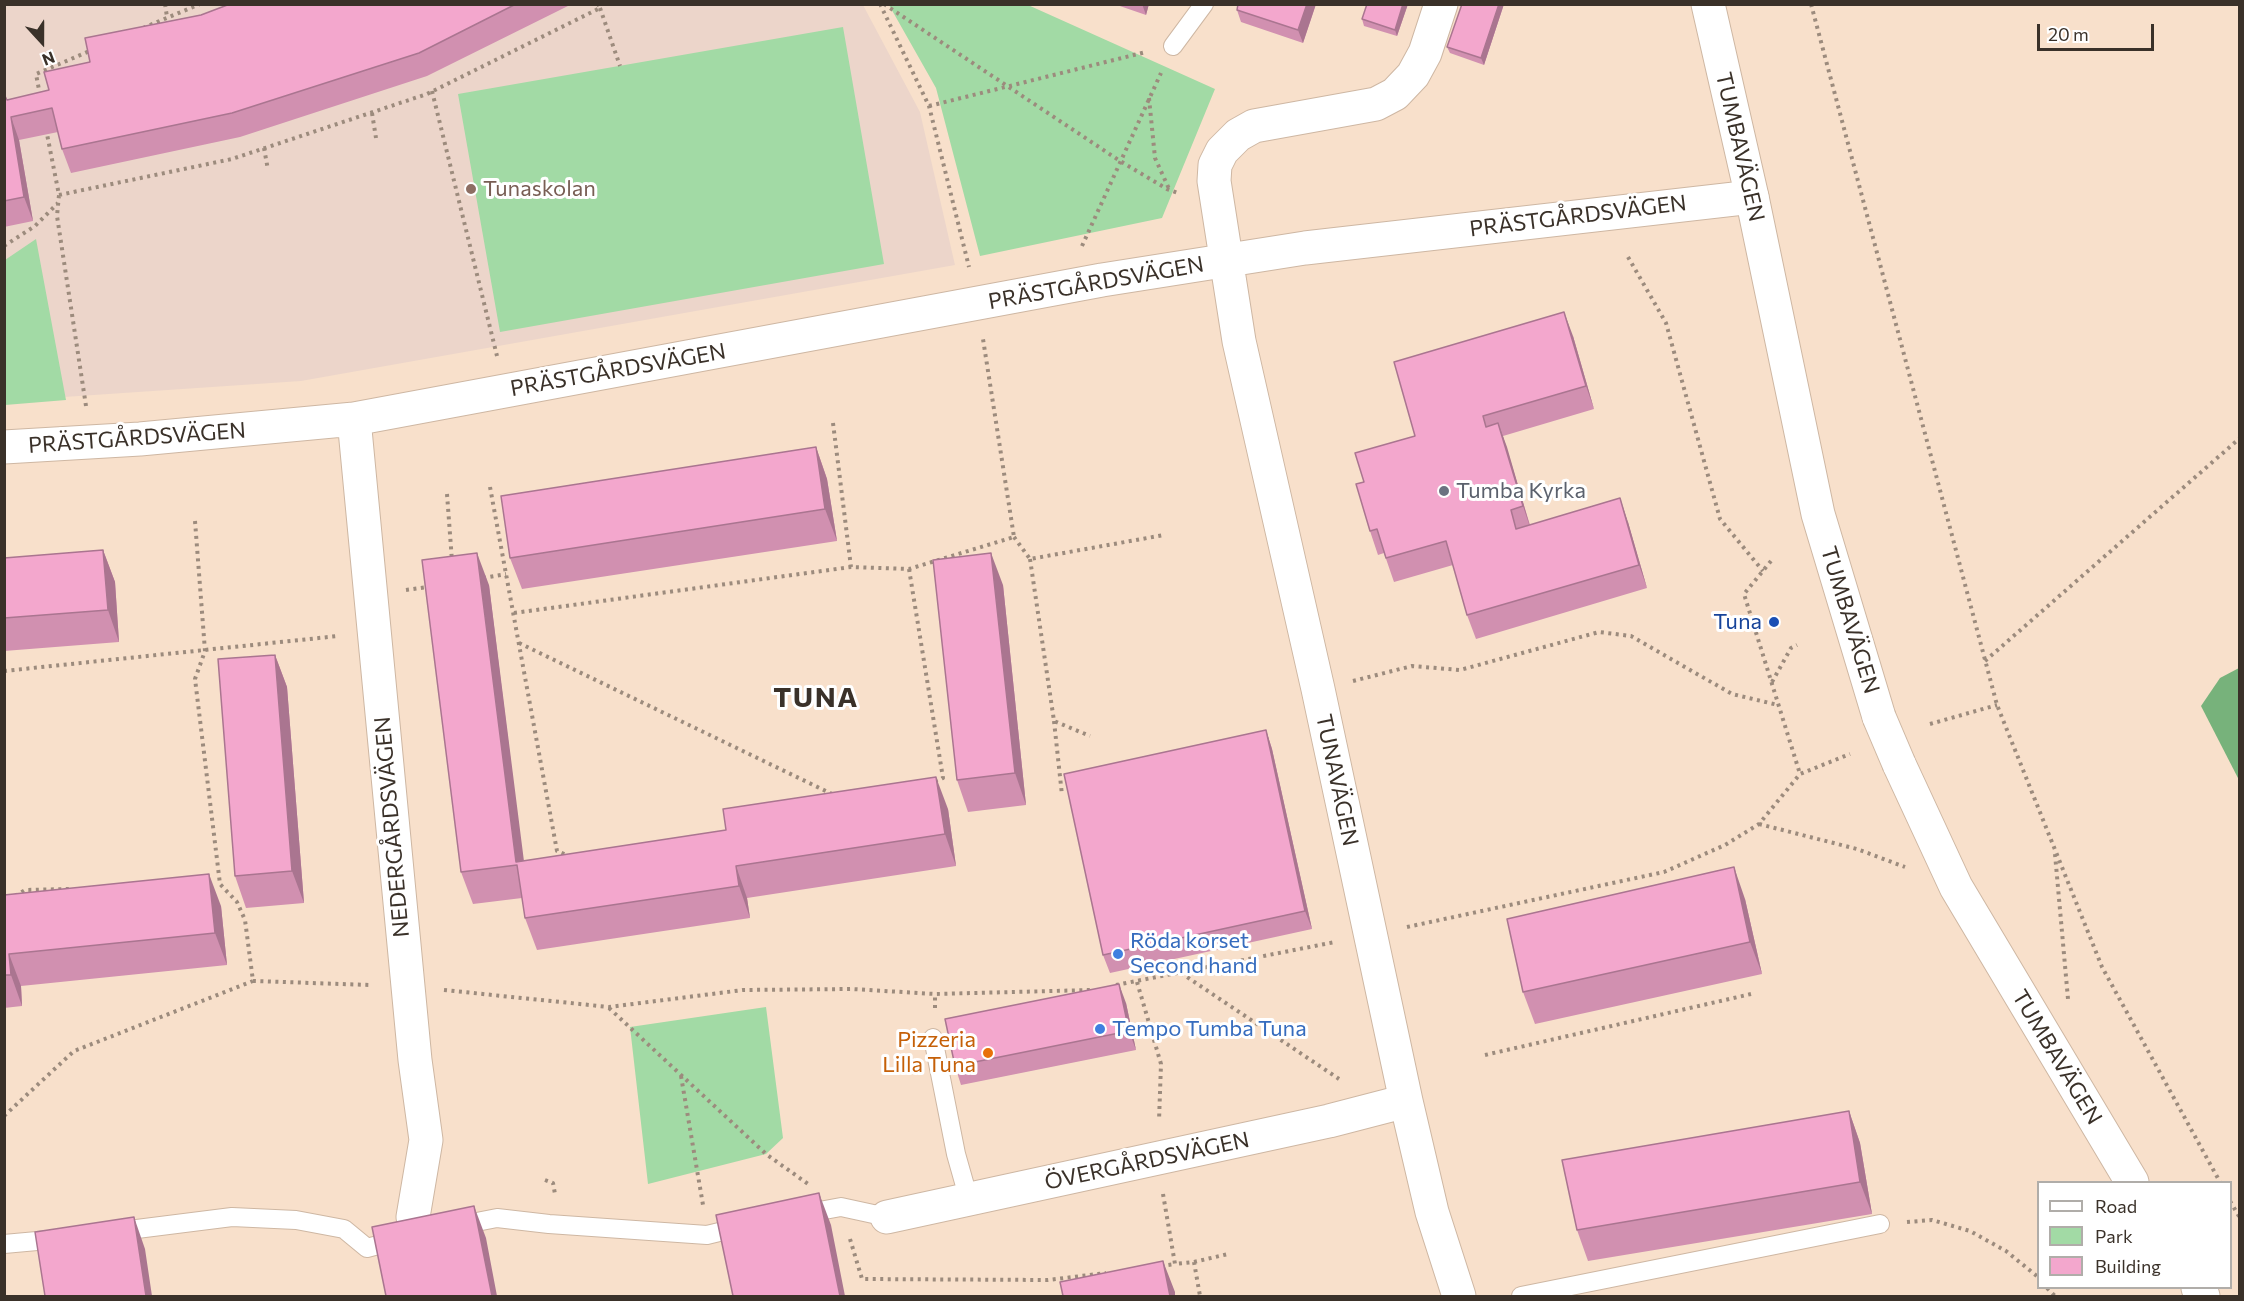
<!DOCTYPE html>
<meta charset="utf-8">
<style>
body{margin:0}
#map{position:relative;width:2244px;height:1301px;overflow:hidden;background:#f8e0cb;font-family:Commissioner,sans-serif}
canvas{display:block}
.frame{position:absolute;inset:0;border:6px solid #3a3129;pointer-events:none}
.legend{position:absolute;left:2037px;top:1181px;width:195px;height:108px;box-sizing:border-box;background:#fff;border:2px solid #b0ada9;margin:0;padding:8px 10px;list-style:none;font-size:18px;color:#3a3129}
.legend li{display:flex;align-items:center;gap:12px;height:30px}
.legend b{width:30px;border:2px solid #b0ada9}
.north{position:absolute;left:12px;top:12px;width:60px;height:60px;-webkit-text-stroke:4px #fff;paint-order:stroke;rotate:159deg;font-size:16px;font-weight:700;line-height:24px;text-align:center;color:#3a3129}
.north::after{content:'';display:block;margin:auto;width:21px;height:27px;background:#3a3129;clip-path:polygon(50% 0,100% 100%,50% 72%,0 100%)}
.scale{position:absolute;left:2037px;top:24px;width:117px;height:27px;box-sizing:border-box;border:3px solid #3a3129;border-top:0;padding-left:8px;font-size:18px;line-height:21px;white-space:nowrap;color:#3a3129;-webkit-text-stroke:4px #fff;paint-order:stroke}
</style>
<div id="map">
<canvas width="2244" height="1301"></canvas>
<div class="frame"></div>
<ul class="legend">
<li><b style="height:8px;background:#fff"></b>Road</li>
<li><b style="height:16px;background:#a2daa5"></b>Park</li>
<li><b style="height:16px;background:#f3a7cd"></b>Building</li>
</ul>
<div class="north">N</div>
<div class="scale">20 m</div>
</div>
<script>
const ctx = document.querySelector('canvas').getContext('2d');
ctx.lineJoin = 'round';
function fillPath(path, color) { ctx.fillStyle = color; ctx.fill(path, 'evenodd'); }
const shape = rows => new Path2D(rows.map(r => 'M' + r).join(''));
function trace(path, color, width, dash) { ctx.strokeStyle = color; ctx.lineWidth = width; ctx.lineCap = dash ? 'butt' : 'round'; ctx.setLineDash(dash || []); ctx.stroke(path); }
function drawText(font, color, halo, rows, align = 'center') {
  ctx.font = font + ' Commissioner,sans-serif'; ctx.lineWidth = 6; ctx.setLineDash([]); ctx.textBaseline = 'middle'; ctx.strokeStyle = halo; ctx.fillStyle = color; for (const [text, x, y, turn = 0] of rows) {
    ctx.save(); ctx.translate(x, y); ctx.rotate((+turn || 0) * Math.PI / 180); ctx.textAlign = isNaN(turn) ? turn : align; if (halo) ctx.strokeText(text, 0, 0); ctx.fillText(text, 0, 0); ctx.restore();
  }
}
fillPath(shape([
 [5,5,863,5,920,112,955,265,301,381,5,401]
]), '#ecd5ca');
fillPath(shape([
 [889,5,1028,5,1215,89,1162,218,980,256,936,88],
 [843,27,884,264,500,332,458,94],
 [36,239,66,400,5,405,5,260],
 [766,1007,783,1138,766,1154,648,1184,630,1027]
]), '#a2daa5');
fillPath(shape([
 [2239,668,2239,780,2201,706,2220,678]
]), '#77b27b');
const lane = shape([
 [1173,46,1204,4],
 [933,1038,956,1154,969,1200],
 [803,1214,841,1207,887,1217],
 [456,1226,497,1218,549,1224,707,1235,744,1226],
 [113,1232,232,1217,296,1220,344,1229,367,1248,397,1240],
 [4,1244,59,1239],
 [1521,1296,1880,1224]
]);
const street = shape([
 [1441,4,1425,53,1413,75,1395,94,1376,104,1254,126,1238,135,1222,151,1215,165,1214,181,1239,341,1318,689,1406,1101,1432,1212,1459,1296],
 [354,419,415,1060,426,1140,413,1217,417,1234],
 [4,447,140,439,354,419,1102,280,1305,248,1752,197],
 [887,1217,1329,1121,1406,1101]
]);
const secondary = shape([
 [1708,4,1752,197,1818,514,1879,717],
 [1899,764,1956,887,2132,1182],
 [2198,1288,2203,1296]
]);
trace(lane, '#ceb7a3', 20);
trace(street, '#ceb7a3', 35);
trace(secondary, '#ceb7a3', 35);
trace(shape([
 [165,4,167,17],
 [880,4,929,106,969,267],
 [884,4,1120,161,1167,189,1178,193],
 [1811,4,1997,705,2102,967,2220,1182],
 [600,8,620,66],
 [143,28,200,4],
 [432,91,497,356],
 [40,95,36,74,92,50],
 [1149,98,1155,158,1170,191],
 [929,106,1146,52],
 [372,113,376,138],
 [46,129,59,195,57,216,86,406],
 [264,148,268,170],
 [59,195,232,159,427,94,600,8,598,4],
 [4,246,35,226,58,203],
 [1082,246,1161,73],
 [1628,257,1666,323,1720,519,1763,571],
 [833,423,851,567],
 [490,487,557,851,569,856],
 [447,494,452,561],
 [195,521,205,651,195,679,220,884,237,902,245,920,253,981,371,985],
 [1014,537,1030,559,1164,535],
 [1030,559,1054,721,1090,736],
 [1771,561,1744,594,1800,774],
 [909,569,943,778,932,782],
 [483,578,506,574],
 [406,590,428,587],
 [514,613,851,567,909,569,1014,537,983,339],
 [519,643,832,794],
 [1985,661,2240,438],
 [4,671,338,636],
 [1353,681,1412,666,1460,670,1599,632,1631,636,1732,694,1778,705],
 [1772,682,1791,648,1797,645],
 [1054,721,1062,795],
 [1930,724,1997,705],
 [1759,824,1857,849,1905,867],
 [2055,854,2068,999],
 [15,896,25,890,69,889],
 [1407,927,1664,872,1725,845,1759,824,1800,774,1850,754],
 [1181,973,1339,1079],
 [1137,982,1161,1064,1159,1121],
 [1116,985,1335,942],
 [444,990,609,1007,743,990,852,989,935,994,1091,990],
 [609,1008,766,1154,808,1184],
 [935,1008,935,994],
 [1485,1055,1751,994],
 [681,1076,703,1205],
 [4,1116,74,1051,253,981],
 [545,1180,553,1183,555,1194],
 [1163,1194,1175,1264,1194,1262,1200,1296],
 [2230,1201,2240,1218],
 [1907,1222,1932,1220,1970,1231,2006,1251,2038,1277],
 [850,1239,862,1279,1048,1280,1106,1273],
 [1194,1262,1228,1254],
 [1161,1266,1175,1264],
 [2047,1288,2055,1296]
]), '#9c8b7d', 4, [3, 4.5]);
trace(lane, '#fff', 18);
trace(street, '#fff', 33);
trace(secondary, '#fff', 33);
const secondaryBridge = shape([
 [1879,717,1899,764]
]);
trace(secondaryBridge, '#ceb7a3', 35, []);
trace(secondaryBridge, '#fff', 33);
fillPath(shape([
 [230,4,572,4,427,76,240,137,71,173,62,149,58,132,19,140,33,221,4,227,4,94,7,100,49,90,90,62,201,15],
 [1114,4,1149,4,1146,15],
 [1238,4,1316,4,1303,43,1241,22,1237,10],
 [1408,4,1397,36,1364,26,1362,19],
 [1462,4,1504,4,1484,65,1450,53,1447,47],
 [1573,336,1594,409,1503,436,1530,525,1628,522,1647,588,1476,639,1467,615,1453,565,1394,582,1384,553,1378,555,1370,531,1364,482,1415,436],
 [816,447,827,479,837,541,522,589,510,558],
 [103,550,115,582,119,642,4,651,4,558],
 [489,585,523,861,948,809,956,866,747,898,750,918,537,950,525,918,522,898,473,904,461,872],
 [1003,585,1026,805,968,812,957,780],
 [275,655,287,687,304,903,246,908,235,876],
 [1266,730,1272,749,1312,929,1110,973,1103,955],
 [4,895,221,906,227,965,21,986,22,1006,4,1008],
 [1745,899,1762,974,1535,1024,1523,992],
 [1126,1003,1136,1050,961,1085,955,1066],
 [1849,1111,1860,1143,1872,1214,1588,1261,1577,1230]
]), '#d190b0');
fillPath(shape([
 [1142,4,1149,4,1146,15],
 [1307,4,1316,4,1303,43,1298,30],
 [1403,4,1408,4,1397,36,1395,30],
 [1499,4,1504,4,1484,65,1481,58],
 [11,117,19,140,33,221,24,197],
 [1564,312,1573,336,1594,409,1586,386],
 [1498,423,1507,447,1531,530,1523,506],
 [816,447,827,479,837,541,825,509],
 [1620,498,1628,522,1647,588,1639,565],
 [103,550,115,582,119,642,108,610],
 [477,553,489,585,528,893,516,862],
 [991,553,1003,585,1026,805,1015,773],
 [275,655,287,687,304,903,292,871],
 [1266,730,1272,749,1312,929,1305,911],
 [936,777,948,809,956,866,945,834],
 [736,866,747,898,750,918,739,886],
 [1734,867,1745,899,1762,974,1750,942],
 [209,874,221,906,227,965,215,933],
 [9,954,21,986,22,1006,11,975],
 [1119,984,1126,1003,1136,1050,1129,1031],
 [1849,1111,1860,1143,1872,1214,1860,1182],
 [819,1193,831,1225,845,1296,840,1296],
 [474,1206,486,1238,497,1296,492,1296],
 [134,1217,145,1249,152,1296,146,1296],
 [1163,1261,1175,1292,1175,1296,1170,1296]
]), '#aa7590');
const building = shape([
 [230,4,516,4,419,53,232,113,62,149,52,108,11,117,24,197,4,201,4,94,7,100,49,90,44,72,90,62,85,38,201,15,230,4],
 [1238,4,1307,4,1298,30,1237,10,1238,4],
 [1367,4,1403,4,1395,30,1362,19,1367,4],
 [1462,4,1499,4,1481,58,1447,47,1462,4],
 [1564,312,1586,386,1483,416,1486,427,1498,423,1523,506,1511,510,1516,529,1620,498,1639,565,1467,615,1446,541,1386,558,1377,529,1370,531,1356,484,1364,482,1355,453,1415,436,1394,362,1564,312],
 [816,447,825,509,510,558,501,496,816,447],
 [103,550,108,610,4,618,4,558,103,550],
 [477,553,516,862,726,830,723,809,936,777,945,834,736,866,739,886,525,918,517,865,461,872,422,560,477,553],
 [991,553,1015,773,957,780,933,560,991,553],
 [275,655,292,871,235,876,218,659,275,655],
 [1266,730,1305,911,1103,955,1064,774,1266,730],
 [1734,867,1750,942,1523,992,1507,919,1734,867],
 [209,874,215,933,9,954,11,975,4,975,4,895,209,874],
 [1119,984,1129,1031,955,1066,945,1019,1119,984],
 [1849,1111,1860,1182,1577,1230,1562,1160,1849,1111],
 [819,1193,840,1296,733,1296,716,1215,819,1193],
 [474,1206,492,1296,386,1296,372,1227,474,1206],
 [134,1217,146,1296,45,1296,35,1232,134,1217],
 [1163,1261,1170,1296,1063,1296,1060,1282,1163,1261]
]);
fillPath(building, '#f3a7cd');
trace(building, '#aa7590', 1.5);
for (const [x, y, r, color] of [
 [471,189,6,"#8d6e63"],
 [1444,491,6,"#6b7280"],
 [1774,622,6,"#1a4fb4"],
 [1118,954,6,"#3f7fe0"],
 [1100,1029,6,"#3f7fe0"],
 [988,1053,6,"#e8710a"]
]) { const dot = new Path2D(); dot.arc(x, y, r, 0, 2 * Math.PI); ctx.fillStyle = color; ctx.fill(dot); trace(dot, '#fff', 2); }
drawText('22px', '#3a3129', '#fff', [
 ["TUMBAVÄGEN",1740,147,77],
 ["PRÄSTGÅRDSVÄGEN",1578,216,-7],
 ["PRÄSTGÅRDSVÄGEN",1096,283,-10],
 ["PRÄSTGÅRDSVÄGEN",618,370,-10],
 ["PRÄSTGÅRDSVÄGEN",137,438,-4],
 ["TUMBAVÄGEN",1850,620,73],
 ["TUNAVÄGEN",1337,780,78],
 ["NEDERGÅRDSVÄGEN",392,827,-95],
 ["TUMBAVÄGEN",2057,1057,59],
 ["ÖVERGÅRDSVÄGEN",1147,1161,-12]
]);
drawText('22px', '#785e54', '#fff', [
 ["Tunaskolan",483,189]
], 'left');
drawText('22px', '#5b616d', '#fff', [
 ["Tumba Kyrka",1456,491]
], 'left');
drawText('22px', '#164399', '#fff', [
 ["Tuna",1762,622]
], 'right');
drawText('22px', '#366cbe', '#fff', [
 ["Röda korset",1130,941],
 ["Second hand",1130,966],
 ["Tempo Tumba Tuna",1112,1029]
], 'left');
drawText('22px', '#c56008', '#fff', [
 ["Pizzeria",976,1040],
 ["Lilla Tuna",976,1065]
], 'right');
ctx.letterSpacing = '1.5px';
drawText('bold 28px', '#3a3129', '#fff', [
 ["TUNA",816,698]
]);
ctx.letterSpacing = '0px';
</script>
